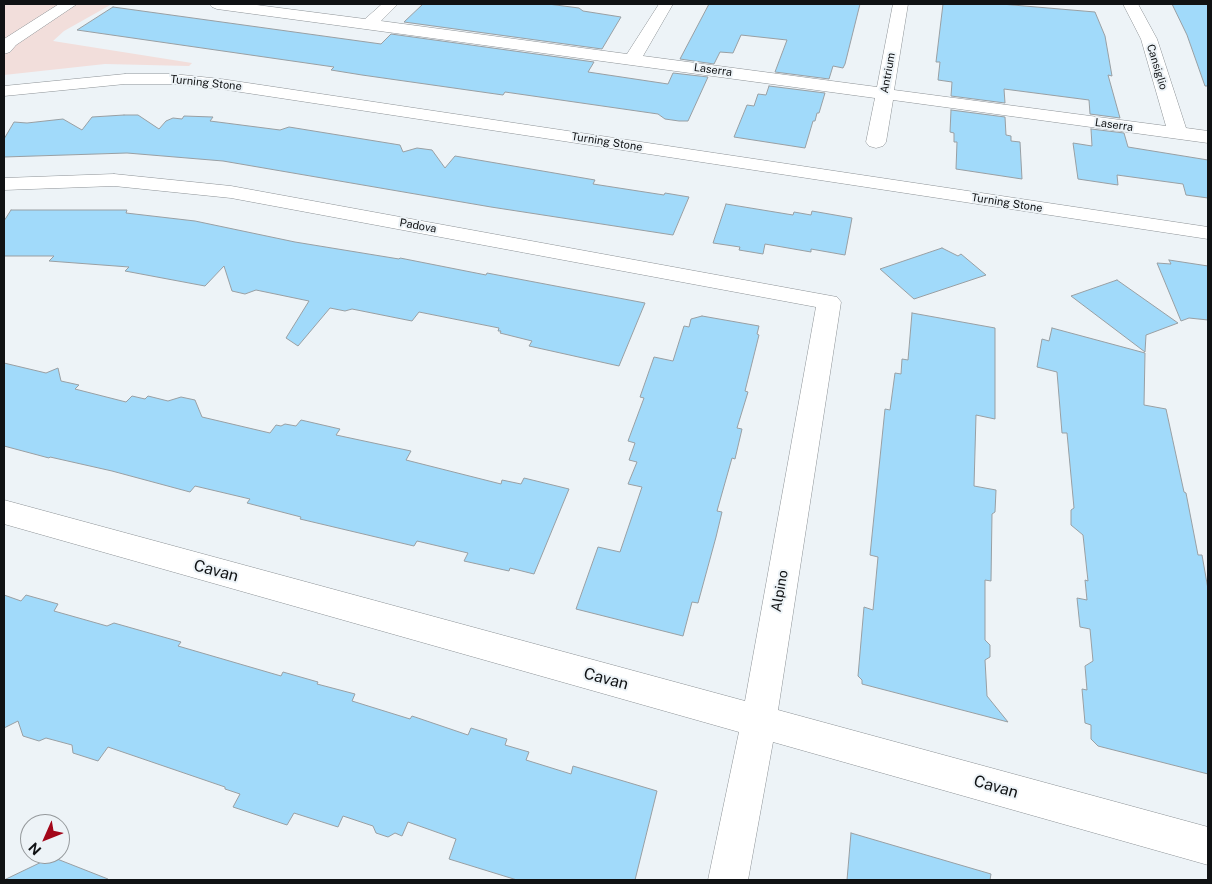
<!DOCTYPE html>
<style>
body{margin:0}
#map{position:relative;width:1212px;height:884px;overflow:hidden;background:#edf3f7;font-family:"Public Sans",sans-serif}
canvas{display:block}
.frame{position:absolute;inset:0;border:5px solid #101214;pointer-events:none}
.north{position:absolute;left:20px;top:814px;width:50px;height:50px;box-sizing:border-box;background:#edf3f7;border:1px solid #95999c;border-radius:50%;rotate:226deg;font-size:14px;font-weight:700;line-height:20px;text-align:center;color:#101214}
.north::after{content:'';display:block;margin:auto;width:18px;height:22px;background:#a3071a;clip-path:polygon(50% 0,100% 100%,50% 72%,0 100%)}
</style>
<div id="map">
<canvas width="1212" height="884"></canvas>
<div class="frame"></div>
<div class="north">N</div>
</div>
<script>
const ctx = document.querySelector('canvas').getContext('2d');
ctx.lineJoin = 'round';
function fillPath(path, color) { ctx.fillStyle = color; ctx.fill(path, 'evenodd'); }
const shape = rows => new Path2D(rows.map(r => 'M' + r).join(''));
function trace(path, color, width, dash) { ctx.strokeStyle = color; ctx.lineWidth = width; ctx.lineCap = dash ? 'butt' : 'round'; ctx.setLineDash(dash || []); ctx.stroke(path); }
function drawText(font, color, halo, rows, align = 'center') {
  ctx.font = font + ' "Public Sans",sans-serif'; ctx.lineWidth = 4; ctx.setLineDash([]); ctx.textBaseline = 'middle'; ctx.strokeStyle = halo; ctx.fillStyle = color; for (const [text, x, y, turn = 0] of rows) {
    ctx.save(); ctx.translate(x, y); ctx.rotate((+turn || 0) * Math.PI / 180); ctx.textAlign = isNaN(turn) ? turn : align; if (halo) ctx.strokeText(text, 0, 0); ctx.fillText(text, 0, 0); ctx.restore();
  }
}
fillPath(shape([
 [4,4,112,4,64,31,53,41,192,63,189,66,105,64,4,75]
]), '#f2dedb');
const building = shape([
 [423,4,548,4,579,8,583,11,621,17,602,49,404,22,423,4],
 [709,4,860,4,845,64,843,68,833,66,829,79,775,72,787,40,741,35,733,53,720,52,714,64,680,59,709,4],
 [943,4,1001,4,1095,12,1105,36,1112,76,1108,75,1120,118,1090,114,1089,100,1004,89,1005,103,951,96,952,82,938,80,940,62,936,62,943,4],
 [1172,4,1208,4,1208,86,1205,86,1187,35,1172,4],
 [113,7,381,44,391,34,594,62,588,72,668,84,673,73,708,77,688,121,679,121,665,119,658,114,505,92,503,95,362,75,331,70,334,67,77,30,113,7],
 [769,86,825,93,819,113,817,113,815,121,813,121,805,148,734,137,747,105,754,106,758,94,766,95,769,86],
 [951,110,1005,117,1006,135,1011,136,1011,141,1020,142,1022,179,956,169,957,142,954,142,954,133,950,132,951,110],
 [124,115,138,115,159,129,166,121,173,118,182,119,184,116,213,117,210,121,280,130,289,127,400,145,403,152,417,148,432,150,445,168,455,156,595,180,593,184,664,195,665,193,689,197,673,235,491,207,223,161,127,153,4,157,4,139,14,122,27,123,63,119,82,130,92,117,124,115],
 [1091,129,1124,133,1128,147,1208,160,1208,198,1186,195,1183,184,1117,175,1118,185,1078,179,1073,143,1092,146,1091,129],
 [726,204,793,215,794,212,811,215,812,211,852,218,845,255,811,249,811,252,765,244,763,254,739,250,740,247,713,243,726,204],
 [11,210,127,210,126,213,195,221,295,242,399,259,400,258,486,275,487,273,645,303,619,366,529,346,532,341,500,333,501,331,498,331,499,328,419,312,412,321,352,309,345,311,330,308,298,346,286,338,309,301,256,290,245,294,232,291,224,266,205,286,125,271,129,267,49,261,54,256,4,256,4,221,11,210],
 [942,248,958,256,961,254,986,275,914,299,880,269,942,248],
 [1169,260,1208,266,1208,320,1189,318,1181,321,1157,263,1171,264,1169,260],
 [1117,280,1178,323,1146,335,1145,352,1071,296,1117,280],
 [912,313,995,328,995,419,976,415,974,486,996,490,995,512,992,514,991,581,985,580,985,640,990,645,990,657,985,660,987,696,1008,722,862,684,862,680,858,676,864,607,873,610,878,557,870,555,885,409,890,410,895,373,901,374,902,359,908,360,912,313],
 [702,316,759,326,757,334,759,335,745,391,748,392,737,428,742,429,735,459,732,458,717,511,722,512,716,537,698,603,692,602,683,636,576,609,598,547,620,552,642,487,628,484,637,462,629,460,635,443,628,441,644,398,640,397,654,357,673,361,684,326,689,327,691,319,702,316],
 [1052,328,1145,353,1144,405,1166,409,1184,492,1186,493,1198,555,1202,555,1208,589,1208,774,1098,746,1091,739,1091,725,1085,723,1082,689,1087,690,1085,666,1093,661,1090,629,1080,627,1077,598,1087,600,1085,580,1088,581,1083,535,1071,525,1071,510,1074,508,1067,433,1062,433,1057,372,1037,367,1042,339,1049,341,1052,328],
 [4,363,46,373,58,368,61,381,79,385,75,389,126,402,132,396,145,399,148,396,168,401,181,397,195,400,202,417,270,433,276,425,281,426,285,424,296,426,301,420,340,429,336,435,411,451,406,460,501,484,502,480,521,484,524,478,569,489,534,574,510,568,509,571,464,561,468,553,417,541,414,546,300,519,301,517,247,503,250,499,195,486,190,492,112,471,50,457,49,458,4,446,4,363],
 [4,595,21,601,26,595,58,604,54,611,107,626,114,623,181,642,178,646,281,676,283,672,318,682,317,684,355,694,352,701,410,719,412,716,468,735,471,728,507,739,505,745,529,752,526,760,571,774,573,766,657,791,635,880,517,880,449,859,456,839,408,822,402,836,395,833,388,837,376,833,373,826,343,816,338,827,294,813,287,825,233,807,240,794,225,789,225,787,108,747,98,761,73,753,72,745,46,738,39,741,23,736,18,721,4,728,4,595],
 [851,833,991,874,990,880,847,880,851,833],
 [52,857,108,879,108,880,4,880,52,857]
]);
fillPath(building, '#a1dafa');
trace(building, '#999fa3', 1);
const minor = shape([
 [59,4,77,4,16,45,10,52,4,54,4,39,59,4],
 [209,4,249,4,365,19,382,4,398,4,381,21,627,54,659,4,673,4,643,56,877,87,893,4,908,4,894,90,1166,126,1141,39,1123,4,1138,4,1157,39,1186,128,1208,131,1208,143,893,100,886,142,883,146,876,148,869,146,866,142,875,98,217,9,212,7,209,4],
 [125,74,173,74,221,79,1208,227,1208,239,221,89,173,84,125,84,4,96,4,86,125,74],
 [114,174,231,186,837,297,841,302,778,710,1208,827,1208,865,773,742,748,880,708,880,739,732,4,524,4,500,745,701,816,307,231,198,114,186,4,190,4,178,114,174]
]);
trace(minor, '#8d9296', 1);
fillPath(minor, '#fff');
drawText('11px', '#101214', '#edf3f7', [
 ["Cansiglio",1157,67,73],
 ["Laserra",713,70,8],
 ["Antrium",888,73,-80],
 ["Turning Stone",206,83,6],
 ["Laserra",1114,125,8],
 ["Turning Stone",607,142,9],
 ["Turning Stone",1007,203,9],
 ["Padova",418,226,10]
]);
drawText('14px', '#101214', '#edf3f7', [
 ["Alpino",780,591,-80]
]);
drawText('16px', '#101214', '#edf3f7', [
 ["Cavan",216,571,15],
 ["Cavan",606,679,15],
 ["Cavan",996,787,16]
]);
</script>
